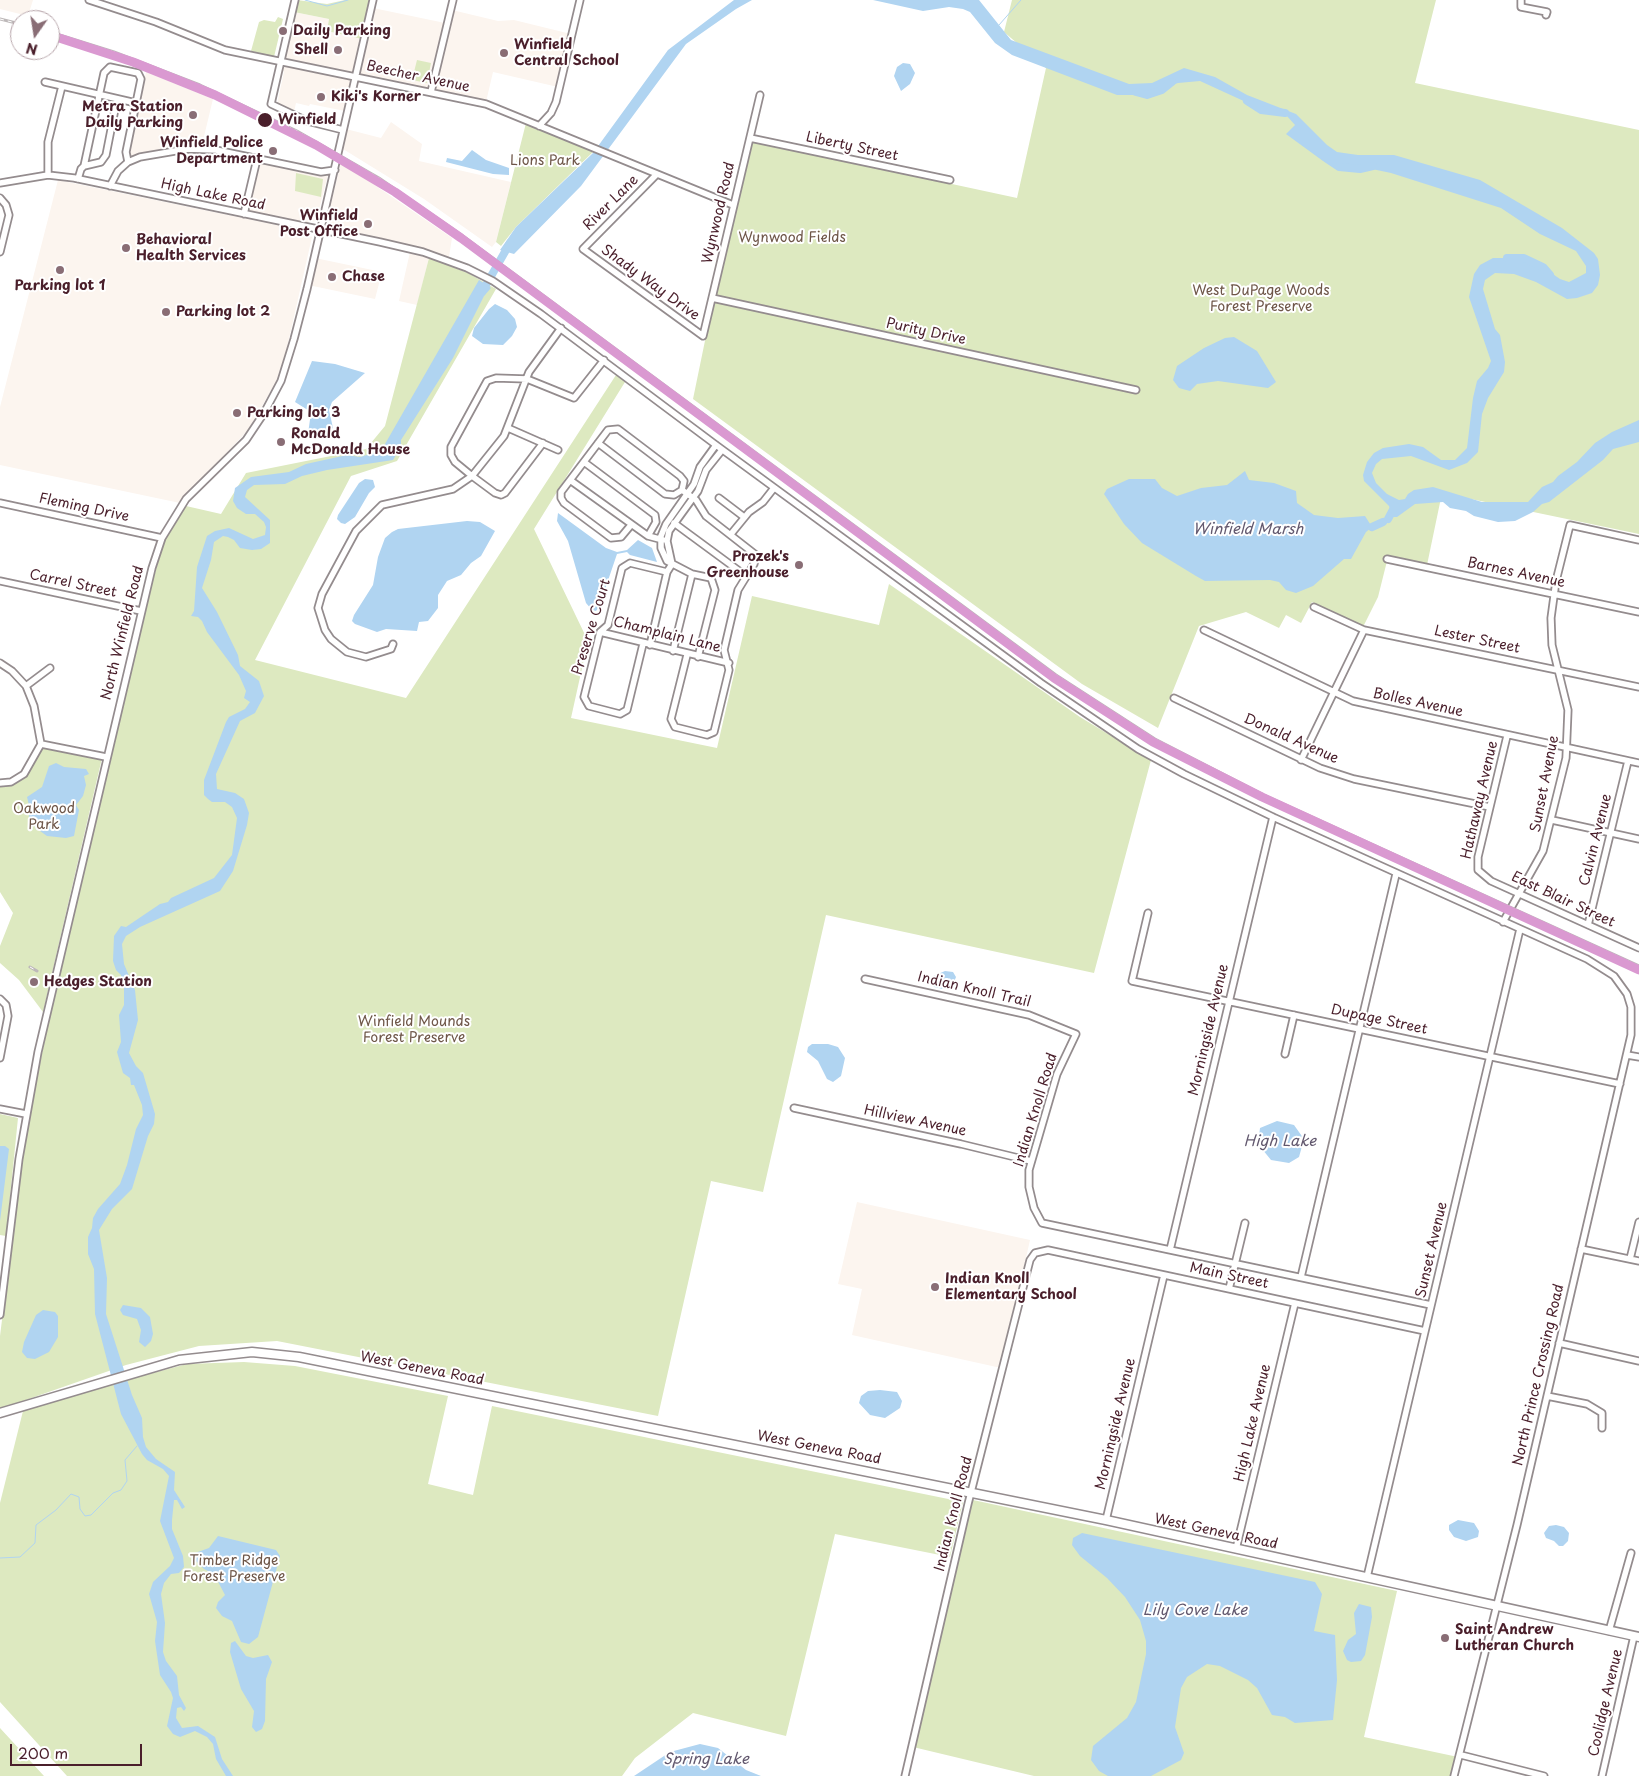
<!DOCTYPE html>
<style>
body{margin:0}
#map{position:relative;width:1639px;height:1776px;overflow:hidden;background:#fff;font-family:"Playpen Sans",sans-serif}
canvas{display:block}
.north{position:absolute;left:10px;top:10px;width:50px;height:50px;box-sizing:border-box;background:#fff;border:1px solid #b7a5aa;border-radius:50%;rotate:193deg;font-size:14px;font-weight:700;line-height:20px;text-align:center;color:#4a1f2b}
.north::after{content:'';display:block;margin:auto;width:18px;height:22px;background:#896d75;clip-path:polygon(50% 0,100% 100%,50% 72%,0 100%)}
.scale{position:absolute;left:10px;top:1744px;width:132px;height:22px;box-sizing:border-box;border:2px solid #4a1f2b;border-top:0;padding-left:6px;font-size:15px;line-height:18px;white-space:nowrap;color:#4a1f2b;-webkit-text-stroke:4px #fff;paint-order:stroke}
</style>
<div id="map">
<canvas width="1639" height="1776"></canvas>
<div class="north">N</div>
<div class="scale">200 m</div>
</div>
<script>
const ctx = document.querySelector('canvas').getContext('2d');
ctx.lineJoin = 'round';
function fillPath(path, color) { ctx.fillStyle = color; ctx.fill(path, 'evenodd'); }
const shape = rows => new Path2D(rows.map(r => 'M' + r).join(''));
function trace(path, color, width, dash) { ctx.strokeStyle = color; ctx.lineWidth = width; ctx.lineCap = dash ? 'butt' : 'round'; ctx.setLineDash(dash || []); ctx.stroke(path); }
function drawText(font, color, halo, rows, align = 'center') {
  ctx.font = font + ' "Playpen Sans",sans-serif'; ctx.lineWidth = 4; ctx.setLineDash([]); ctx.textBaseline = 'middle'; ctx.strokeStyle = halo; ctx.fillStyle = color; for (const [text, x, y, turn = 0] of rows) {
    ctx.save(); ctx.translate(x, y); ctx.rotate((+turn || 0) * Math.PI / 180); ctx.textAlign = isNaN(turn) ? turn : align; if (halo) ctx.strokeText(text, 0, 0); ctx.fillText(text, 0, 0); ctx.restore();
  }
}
fillPath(shape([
 [0,0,33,0,28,16,0,9],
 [373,8,445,23,429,90,358,75],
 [452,10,498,21,514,20,571,34,558,87,493,72,486,102,433,91],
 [294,12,329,19,327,31,362,39,353,74,283,60],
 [283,64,352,78,345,111,310,104,309,106,296,103,294,112,277,104,284,72,282,69],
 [146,72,213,99,201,149,129,161,128,154],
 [391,122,422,144,419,161,511,182,496,242,492,247,424,199,343,149,346,129,381,138],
 [257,159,328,175,316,221,308,223,246,210],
 [341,162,452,238,449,257,426,249,336,228,330,224,329,212],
 [58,180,306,231,312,237,286,352,276,382,248,430,180,503,0,465,0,407],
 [410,252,429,258,417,305,399,301],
 [315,258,382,272,375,299,308,285],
 [857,1202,1030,1240,1001,1368,852,1335,862,1289,838,1284]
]), '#fcf5ef');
fillPath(shape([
 [297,0,327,4,345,0,370,0,362,39,327,31,329,19,294,12],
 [1012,0,1436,0,1415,83,1639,130,1639,534,1442,493,1427,565,1388,557,1378,597,1363,627,1312,602,1301,623,1286,615,1279,628,1246,612,1199,626,1158,728,1082,684,693,399,714,297,752,141,1017,198,1046,68,1004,32],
 [278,17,283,19,274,57,251,51,259,22,264,20,275,22],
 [417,60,431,63,427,83,412,80],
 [526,123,594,151,516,227,501,246,496,242],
 [296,173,323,179,321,197,295,191],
 [429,258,468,273,496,289,397,461,351,476,255,660,406,698,616,375,625,382,534,529,588,641,571,718,717,748,752,596,879,625,889,584,1080,717,1151,760,1094,973,826,915,763,1192,711,1181,658,1416,277,1341,199,1346,126,1365,0,1409,0,1336,22,1158,36,1082,69,925,144,612,165,538,186,506,221,514,246,473,366,449,385,426],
 [42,746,102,758,43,1012,19,980,0,963,0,946,13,913,0,892,0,785,28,772],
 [0,1114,18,1118,6,1236,0,1235],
 [244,1362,295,1366,448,1396,428,1484,473,1495,492,1406,963,1502,950,1557,835,1534,786,1736,693,1713,635,1758,622,1776,67,1776,0,1702,0,1503,24,1407,187,1364],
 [973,1500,1397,1591,1364,1737,1458,1757,1454,1776,1034,1776,913,1747],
 [0,1728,44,1776,0,1776]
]), '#dde9c0');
fillPath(shape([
 [734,0,752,0,736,9,686,44,581,186,514,254,500,250,516,227,593,153,668,50],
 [873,0,979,0,1011,40,1129,84,1152,83,1184,68,1215,77,1247,95,1296,114,1327,145,1337,152,1358,155,1394,155,1480,180,1562,228,1594,253,1598,259,1600,275,1598,285,1592,293,1577,298,1567,299,1536,282,1514,274,1495,273,1485,280,1483,289,1495,329,1500,335,1505,362,1504,372,1488,398,1482,414,1478,452,1467,463,1449,470,1411,456,1382,459,1376,464,1372,473,1376,483,1387,494,1399,500,1405,499,1408,494,1414,490,1433,487,1482,502,1528,502,1542,487,1553,482,1558,476,1577,462,1595,443,1612,432,1639,420,1639,442,1613,449,1603,460,1549,502,1542,504,1533,512,1515,521,1498,522,1474,516,1466,511,1450,508,1443,502,1415,504,1397,517,1393,517,1389,506,1364,481,1363,475,1367,462,1374,453,1383,448,1409,444,1423,447,1441,460,1455,460,1467,448,1473,398,1477,381,1488,368,1491,361,1469,297,1474,274,1480,265,1493,258,1517,258,1544,268,1560,279,1569,282,1586,273,1586,266,1576,251,1540,234,1501,208,1391,173,1372,169,1338,166,1323,161,1286,134,1295,125,1287,116,1248,103,1200,81,1178,83,1143,95,1117,95,1012,55,995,43,970,12,963,9,949,7,923,11],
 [903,63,910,64,915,73,910,84,901,91,894,76,897,67],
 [472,150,486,160,509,168,509,175,493,174,446,162,447,158,462,161],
 [479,280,491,288,484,296,453,358,401,440,401,447,393,460,327,470,302,476,285,484,254,485,247,490,245,497,270,520,270,543,261,549,252,550,240,548,234,540,228,537,223,536,214,542,211,560,202,588,217,612,238,655,240,666,259,681,264,696,255,713,240,721,216,774,217,789,235,793,244,799,249,813,247,825,233,871,220,891,140,927,126,936,122,944,124,964,135,990,138,1020,129,1053,136,1066,143,1073,155,1114,154,1124,148,1136,132,1189,112,1209,99,1230,107,1278,106,1314,132,1395,142,1418,143,1437,146,1447,156,1459,175,1472,174,1490,185,1507,182,1509,177,1500,174,1500,172,1520,172,1529,183,1556,184,1567,179,1573,171,1574,164,1583,161,1594,165,1623,163,1652,166,1661,177,1676,179,1695,186,1708,184,1711,181,1707,177,1708,176,1718,182,1728,198,1726,215,1737,222,1759,233,1776,226,1776,216,1759,213,1744,207,1737,195,1731,180,1737,173,1734,167,1726,173,1698,171,1692,160,1675,155,1641,157,1622,149,1594,153,1582,170,1566,174,1558,160,1521,169,1476,163,1469,147,1460,142,1454,121,1414,95,1314,94,1269,88,1254,88,1237,92,1228,93,1218,98,1209,120,1184,127,1165,136,1129,143,1115,142,1105,134,1085,131,1085,130,1078,123,1073,117,1052,121,1042,119,1015,124,1005,124,988,121,975,116,970,113,961,114,936,121,926,126,927,160,904,168,902,171,898,214,878,232,855,237,818,232,807,225,802,212,802,208,799,204,795,204,780,226,722,229,717,245,709,250,702,244,698,246,691,239,675,207,632,202,621,198,617,191,616,194,611,197,567,207,536,215,531,229,528,253,539,265,535,266,527,264,522,255,514,246,514,237,508,233,501,235,488,251,477,289,472,306,464,347,455,360,457,381,451],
 [495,304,507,310,515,319,517,327,512,336,503,345,483,344,472,336,474,328,489,309],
 [1234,337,1257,351,1276,382,1268,388,1218,381,1197,384,1190,391,1179,388,1173,380,1177,366,1204,348,1225,338],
 [312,361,335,364,365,373,332,402,329,410,333,428,319,438,311,437,308,434,311,412,295,402],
 [1245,471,1249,480,1274,483,1296,491,1297,503,1314,515,1338,518,1365,516,1372,527,1366,532,1351,559,1344,559,1313,586,1296,593,1286,590,1279,582,1270,580,1205,581,1196,576,1142,543,1124,524,1104,494,1107,489,1129,479,1155,479,1162,488,1177,496,1201,488,1227,485],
 [365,479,373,480,375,487,369,493,355,517,345,524,341,523,337,519,338,515,359,483],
 [558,513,606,548,617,552,627,550,638,540,652,548,657,562,630,555,627,552,617,554,599,607,596,611,592,610,586,603,568,541,557,521],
 [467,521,480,522,495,531,481,556,471,563,461,575,447,581,438,595,438,608,428,621,419,622,417,631,386,629,377,632,355,624,352,621,354,615,373,585,378,557,385,538,392,532,398,529],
 [56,763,64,767,86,769,89,774,84,776,86,785,83,796,76,805,79,810,74,836,66,838,47,836,36,828,29,817,30,809,27,797,42,787,49,766],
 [945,971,953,972,956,977,954,982,943,989,934,987,930,982,931,977],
 [812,1044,828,1044,838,1047,845,1058,841,1076,833,1082,827,1079,818,1061,807,1052,808,1047],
 [1277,1121,1294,1125,1304,1139,1299,1157,1289,1163,1271,1160,1258,1144,1260,1128],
 [0,1146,5,1146,9,1149,0,1221],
 [123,1305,141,1308,150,1317,153,1334,151,1341,145,1347,139,1342,141,1330,137,1319,123,1315,120,1310],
 [43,1310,55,1312,58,1316,58,1337,49,1352,35,1359,27,1358,22,1352,24,1342,36,1315],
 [880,1390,897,1392,902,1401,900,1408,885,1418,870,1415,859,1403,861,1396,868,1391],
 [1458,1520,1474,1523,1479,1531,1478,1537,1466,1541,1454,1537,1449,1530,1449,1525],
 [1556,1525,1564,1527,1569,1533,1568,1541,1563,1546,1559,1546,1554,1541,1546,1538,1544,1533,1549,1526],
 [1082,1533,1315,1582,1322,1594,1314,1631,1335,1635,1337,1680,1333,1720,1295,1723,1285,1717,1272,1715,1257,1688,1248,1680,1220,1666,1207,1664,1187,1677,1181,1688,1175,1727,1184,1753,1181,1760,1151,1776,1108,1776,1099,1771,1091,1760,1093,1746,1127,1718,1136,1702,1146,1654,1146,1641,1140,1620,1125,1597,1107,1578,1080,1556,1072,1545,1073,1538],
 [218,1536,276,1550,280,1556,258,1637,249,1644,241,1642,232,1621,222,1616,216,1608,218,1602,225,1595,214,1574,204,1569,193,1558,195,1553,209,1548],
 [1359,1604,1371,1607,1372,1617,1365,1655,1361,1661,1351,1662,1347,1660,1343,1651,1348,1640,1356,1634,1354,1613],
 [235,1641,246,1656,253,1658,268,1655,272,1662,266,1679,265,1721,262,1729,256,1732,252,1727,254,1711,241,1689,230,1652,231,1643],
 [700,1744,718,1748,746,1770,761,1776,634,1776,670,1752]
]), '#b0d4f1');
trace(shape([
 [305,0,327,6,348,0],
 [999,25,1021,0],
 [0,1558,20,1557,35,1543,36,1525,56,1510,71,1494,79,1497,80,1509,85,1516,91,1515,113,1493,121,1490,127,1481,125,1460,137,1446]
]), '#b0d4f1', 1);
trace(shape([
 [1136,92,1147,95,1162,90,1172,82],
 [1247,101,1261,110,1285,113],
 [1327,159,1339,167,1360,169,1373,166],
 [1507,258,1524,258,1543,267,1550,275],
 [482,292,510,243],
 [1388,519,1395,506],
 [1372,527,1383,522]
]), '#b0d4f1', 8);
const minor = shape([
 [89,0,156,22,225,50,486,104,733,205],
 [295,0,271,104,307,121,343,130],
 [1521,0,1521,7,1547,12,1546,15],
 [45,82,136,103],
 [431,92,453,0],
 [539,126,551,113,556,102,580,0],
 [750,138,950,180],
 [84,166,101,162,106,155,117,99],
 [657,174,583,249,703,336,760,95],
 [48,175,48,142,62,86],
 [78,179,81,169,84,166,104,73,110,67,138,73,141,79,126,152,128,162],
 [0,183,48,175,74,178,380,242,423,252,467,268,493,281,541,314,716,445,1041,683,1138,749,1184,774,1273,817,1587,959,1614,976,1627,994,1631,1007,1631,1035,1517,1525,1454,1776],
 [110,186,118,171,128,162,140,157,187,149,216,150,321,172,335,170],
 [0,198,6,205,9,215,0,252],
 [244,214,257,159],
 [712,298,1136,390],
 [508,428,558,450],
 [543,443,505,493,501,495,495,493,472,476,455,462,451,455,451,447,487,381,496,378,527,379,574,398,604,360],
 [598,443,665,494,674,495,682,490],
 [584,462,655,515,656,522,648,536],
 [570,480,648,536,663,540],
 [682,490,696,500,706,516,756,555,754,564,738,590,724,650,729,670,714,732,707,735,675,727,671,719,687,655],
 [719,498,744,517],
 [0,503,162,538],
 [674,523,746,576],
 [631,525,621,537,611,538,564,503,561,498,561,492,608,430,618,429,680,476,684,481,682,490],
 [731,534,749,512,763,502,774,488],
 [1387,559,1639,612],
 [692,574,667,561,661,548,661,536,666,524,694,484,700,467,716,445],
 [0,581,141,611],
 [1314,607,1364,630,1639,687],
 [1204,630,1353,701,1639,763],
 [600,632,729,663],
 [393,644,391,649,366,657,347,652,331,639,325,630,318,608,322,594,356,531,382,505,453,489,472,476,504,436,529,372,561,328],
 [643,644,627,710,620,714,589,706,584,697,600,632,608,625,622,568,630,563,667,572],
 [650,645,667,572,672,564,667,541,669,531,698,491,706,470,722,450],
 [673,651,692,574,711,578,715,590,698,657],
 [0,663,12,671,26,686,34,706,41,744],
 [26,686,50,668],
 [1174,698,1320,768,1354,779,1490,807],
 [1507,736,1478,857,1478,870,1491,881,1639,948],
 [41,744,106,757],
 [1301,760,1364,630],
 [0,783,11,782,24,774,41,744],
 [1552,820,1639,839],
 [1148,913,1132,981,1620,1084],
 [1503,922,1543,851,1566,758,1568,710,1552,645,1551,618,1556,581,1570,525,1639,540],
 [1588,925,1628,761],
 [865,979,1029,1015,1076,1034,1057,1074,1029,1170,1029,1187,1034,1208,1042,1223,1431,1305],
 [0,999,6,1005,8,1016,0,1058],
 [1285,1054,1294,1015],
 [1627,1055,1639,1057],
 [794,1108,961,1144,1031,1161],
 [0,1109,26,1114],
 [1581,1249,1639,1261],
 [1170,1250,1273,817],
 [1630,1259,1639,1222],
 [1301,1277,1396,874],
 [1229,1289,1245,1223],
 [0,1315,19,1159,38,1052,152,568,162,538,186,499,246,440,264,413,281,381,294,339,307,289,373,0],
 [1559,1343,1639,1361],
 [1547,1396,1587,1404,1602,1413,1602,1428],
 [1106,1520,1164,1275],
 [1236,1549,1295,1303],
 [1367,1577,1520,929],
 [1609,1631,1631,1553],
 [1461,1755,1544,1776],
 [905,1776,968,1504,1030,1260,1035,1253,1048,1250,1425,1331],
 [1602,1776,1634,1636]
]);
const major = shape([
 [0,1413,179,1360,252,1352,299,1357,1106,1520,1639,1637]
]);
trace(minor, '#948c8e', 9);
trace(major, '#948c8e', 11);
trace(minor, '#fff', 5.5);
trace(major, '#fff', 8);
const rail = shape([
 [0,19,20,24],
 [50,32,114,52,200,85,297,131,379,178,463,236,1056,675,1155,739,1264,795,1639,966],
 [30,967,37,971]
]);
trace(rail, '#bdb8b9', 3);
trace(rail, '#fff', 1, [4]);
trace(shape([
 [50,35,133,62,215,95,316,145,395,192,461,238,1054,678,1153,742,1262,797,1639,970]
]), '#da99d1', 9);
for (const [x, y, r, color] of [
 [283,31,5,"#896d75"],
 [338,50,5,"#896d75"],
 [504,53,5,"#896d75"],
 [321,97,5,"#896d75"],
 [193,115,5,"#896d75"],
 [265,120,8,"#4a1f2b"],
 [273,151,5,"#896d75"],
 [368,224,5,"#896d75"],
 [126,248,5,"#896d75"],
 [60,270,5,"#896d75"],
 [332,277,5,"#896d75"],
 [166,312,5,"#896d75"],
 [237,413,5,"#896d75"],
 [281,442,5,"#896d75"],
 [799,565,5,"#896d75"],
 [34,982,5,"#896d75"],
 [935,1287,5,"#896d75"],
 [1445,1638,5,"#896d75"]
]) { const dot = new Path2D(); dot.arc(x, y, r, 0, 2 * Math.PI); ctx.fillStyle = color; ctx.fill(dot); trace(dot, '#fff', 2); }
drawText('bold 14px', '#4a1f2b', '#fff', [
 ["Daily Parking",293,31],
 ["Winfield",514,45],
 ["Central School",514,61],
 ["Shell",328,50,"right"],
 ["Kiki's Korner",331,97],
 ["Metra Station",183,107,"right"],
 ["Daily Parking",183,123,"right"],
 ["Winfield Police",263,143,"right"],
 ["Department",263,159,"right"],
 ["Winfield",358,216,"right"],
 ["Post Office",358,232,"right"],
 ["Behavioral",136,240],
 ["Health Services",136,256],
 ["Chase",342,277],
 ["Parking lot 1",60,286,"center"],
 ["Parking lot 2",176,312],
 ["Parking lot 3",247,413],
 ["Ronald",291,434],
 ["McDonald House",291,450],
 ["Prozek's",789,557,"right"],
 ["Greenhouse",789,573,"right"],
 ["Hedges Station",44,982],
 ["Indian Knoll",945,1279],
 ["Elementary School",945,1295],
 ["Saint Andrew",1455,1630],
 ["Lutheran Church",1455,1646]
], 'left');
drawText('14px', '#4a1f2b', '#fff', [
 ["Beecher Avenue",418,77,12],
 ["Liberty Street",852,147,12],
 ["High Lake Road",213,195,12],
 ["River Lane",611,203,-45],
 ["Wynwood Road",719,213,-77],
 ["Shady Way Drive",650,283,36],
 ["Purity Drive",926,332,12],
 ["Fleming Drive",84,508,12],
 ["Barnes Avenue",1516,573,12],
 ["Carrel Street",73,584,12],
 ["Preserve Court",592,627,-73],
 ["North Winfield Road",123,633,-76],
 ["Champlain Lane",667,635,14],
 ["Lester Street",1477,640,12],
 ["Bolles Avenue",1418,703,12],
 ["Donald Avenue",1291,739,24],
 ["Sunset Avenue",1545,784,-79],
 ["Hathaway Avenue",1480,800,-77],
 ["Calvin Avenue",1596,840,-76],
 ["East Blair Street",1563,900,25],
 ["Indian Knoll Trail",974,990,13],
 ["Dupage Street",1379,1020,12],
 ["Morningside Avenue",1209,1030,-77],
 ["Indian Knoll Road",1036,1110,-73],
 ["Hillview Avenue",915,1121,12],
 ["Sunset Avenue",1432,1250,-77],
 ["Main Street",1229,1276,12],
 ["West Geneva Road",422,1369,11],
 ["North Prince Crossing Road",1539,1375,-77],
 ["High Lake Avenue",1253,1423,-77],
 ["Morningside Avenue",1116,1424,-77],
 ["West Geneva Road",819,1448,11],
 ["Indian Knoll Road",954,1514,-76],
 ["West Geneva Road",1216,1532,12],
 ["Coolidge Avenue",1606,1703,-77]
]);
drawText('bold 14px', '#4a1f2b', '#fff', [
 ["Winfield",278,120]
], 'left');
drawText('14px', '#6e5648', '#fff', [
 ["Lions Park",545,161],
 ["Wynwood Fields",792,238],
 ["West DuPage Woods",1261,291],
 ["Forest Preserve",1261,307],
 ["Oakwood",44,809],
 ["Park",44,825],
 ["Winfield Mounds",414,1022],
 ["Forest Preserve",414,1038],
 ["Timber Ridge",234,1561],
 ["Forest Preserve",234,1577]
]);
drawText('italic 15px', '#62586e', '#fff', [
 ["Winfield Marsh",1248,530],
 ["High Lake",1280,1142],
 ["Lily Cove Lake",1195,1611],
 ["Spring Lake",706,1760]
]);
</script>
